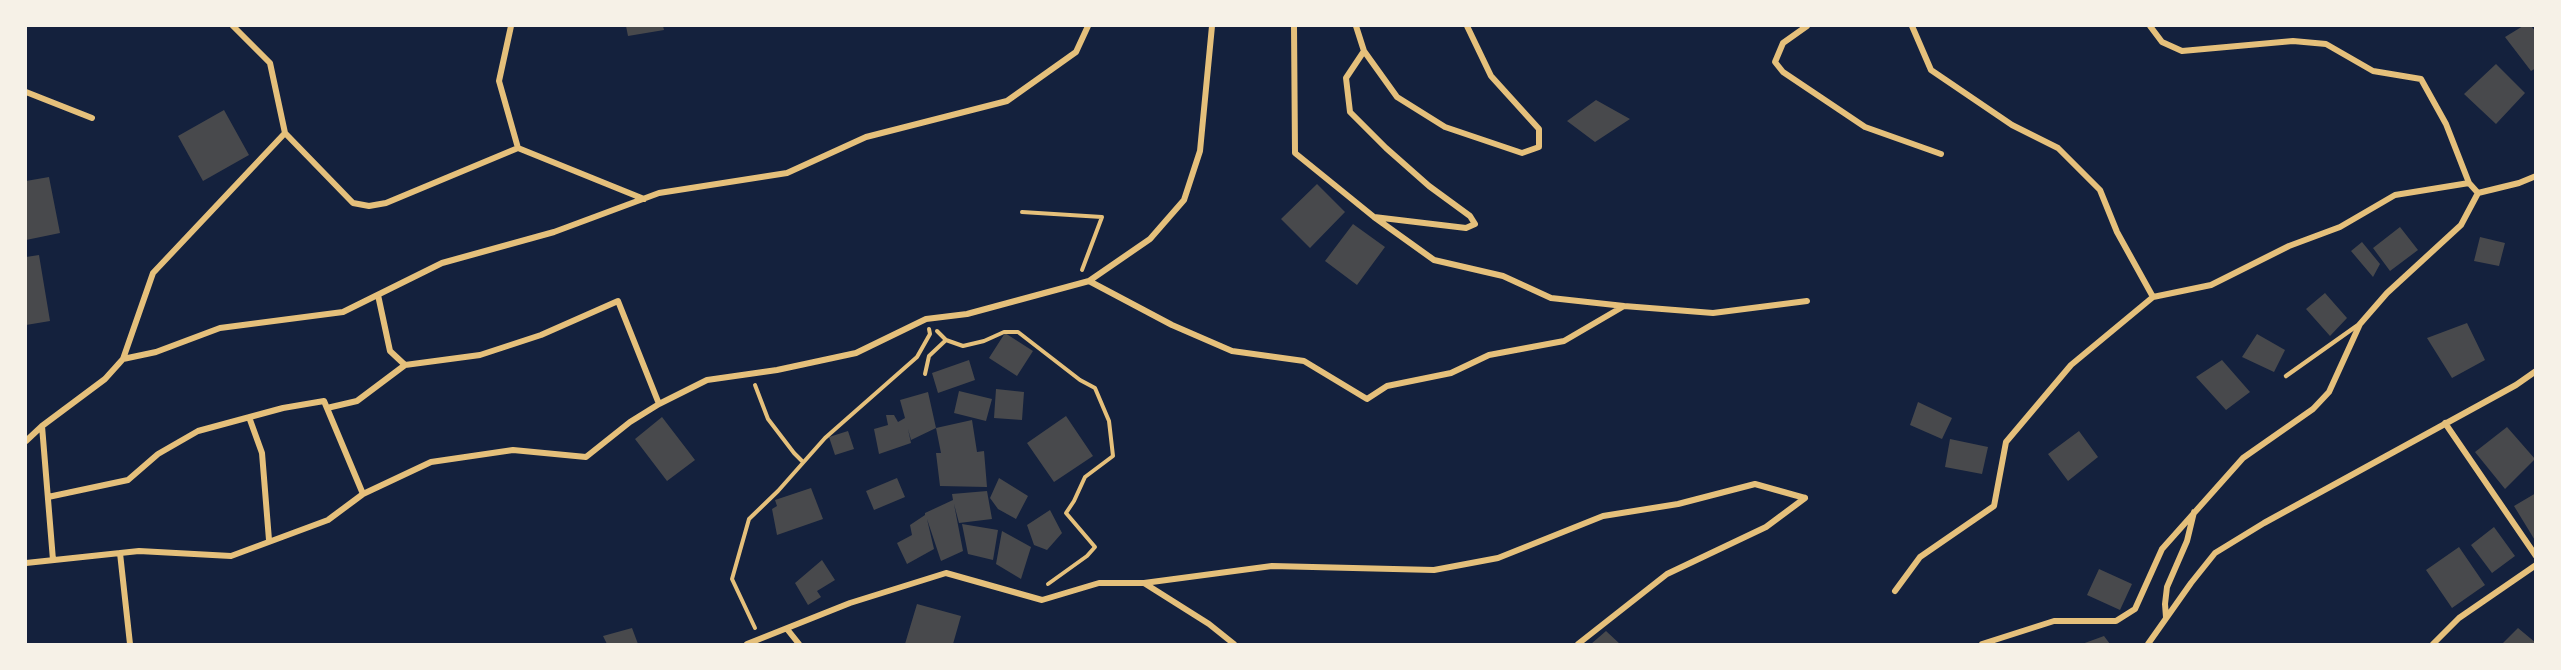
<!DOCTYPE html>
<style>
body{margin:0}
#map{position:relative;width:2561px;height:670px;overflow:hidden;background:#14213d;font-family:"PT Sans",sans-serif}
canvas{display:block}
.frame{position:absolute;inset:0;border:27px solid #f6f1e7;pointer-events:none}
</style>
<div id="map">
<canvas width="2561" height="670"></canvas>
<div class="frame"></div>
</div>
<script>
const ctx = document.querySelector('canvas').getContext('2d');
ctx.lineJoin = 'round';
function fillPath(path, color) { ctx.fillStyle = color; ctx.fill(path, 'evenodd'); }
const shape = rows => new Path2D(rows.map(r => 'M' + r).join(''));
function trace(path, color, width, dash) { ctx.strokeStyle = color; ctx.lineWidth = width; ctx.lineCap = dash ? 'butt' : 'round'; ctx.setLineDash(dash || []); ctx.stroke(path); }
fillPath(shape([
 [626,26,663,26,664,30,628,36],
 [2523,26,2531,26,2536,32,2536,68,2531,71,2505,37],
 [2496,64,2525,93,2496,124,2464,94],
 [1596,100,1630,119,1595,142,1567,121],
 [224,110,249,155,203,181,178,136],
 [49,177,60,233,26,240,26,181],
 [1317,184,1345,212,1310,248,1281,219],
 [1353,224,1385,247,1357,285,1325,261],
 [2400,227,2418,250,2390,271,2373,248],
 [2480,237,2505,243,2499,266,2474,261],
 [2362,242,2380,264,2373,277,2351,251],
 [39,255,50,321,26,325,26,257],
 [2325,293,2347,318,2330,336,2306,309],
 [2467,323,2485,360,2452,378,2427,338],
 [1005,333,1033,351,1017,376,989,358],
 [2257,334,2285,350,2274,372,2242,357],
 [969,360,975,380,938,393,932,373],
 [2222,360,2250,392,2226,410,2196,377],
 [996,389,1024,392,1022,420,994,418],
 [959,391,992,399,986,421,954,413],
 [928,392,936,428,972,420,977,452,984,451,987,487,940,486,936,453,941,453,936,428,911,440,908,429,911,443,879,454,874,429,888,425,886,415,894,415,898,422,905,418,900,400],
 [1918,402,1952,418,1942,439,1910,425],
 [1066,416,1093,456,1054,482,1027,443],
 [662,417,695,460,667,481,635,439],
 [2507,427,2535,459,2505,489,2475,452],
 [848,431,854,449,835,455,829,437],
 [2079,431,2098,457,2068,481,2048,454],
 [1950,439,1988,447,1982,474,1945,467],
 [897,478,905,497,874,510,866,491],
 [999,478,1028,496,1016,519,998,509,990,498],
 [811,488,823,519,777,535,772,509,777,506,775,500],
 [987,491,992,519,959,523,954,504,963,551,941,561,927,519,934,549,907,564,897,543,912,535,910,525,925,515,925,513,953,500,952,494],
 [2536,493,2536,542,2514,506],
 [1050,510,1062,533,1047,550,1034,545,1027,525],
 [962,524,998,530,993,560,968,554],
 [2494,527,2515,556,2492,573,2471,545],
 [1002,531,1031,547,1021,579,996,564],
 [2459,547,2485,585,2452,608,2426,570],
 [822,560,835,580,817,591,821,597,808,605,795,583],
 [2099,569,2132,584,2120,610,2087,595],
 [917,604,961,616,953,644,905,644],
 [632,628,638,644,607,644,603,636],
 [2518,628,2536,643,2536,644,2502,644],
 [1606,631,1620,644,1591,644],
 [2104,636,2110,644,2082,644]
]), '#48494c');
trace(shape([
 [1022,212,1102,217,1082,270],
 [937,331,946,340,963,346,984,341,1004,332,1018,332,1080,380,1095,388,1109,421,1113,456,1085,477,1074,501,1066,513,1095,547,1087,556,1048,584],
 [925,374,929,356,946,340],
 [755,385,768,419,794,453,803,462],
 [755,628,732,579,749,519,778,491,825,438,917,357,930,334,929,329]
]), '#e5c07b', 4);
trace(shape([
 [2286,376,2358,325]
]), '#e5c07b', 4.5);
trace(shape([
 [511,26,499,81,518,148,644,199],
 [1294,26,1295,153,1374,217],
 [1356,26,1364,51],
 [1807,26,1783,43,1775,62,1783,72,1865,127,1941,154],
 [2150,26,2162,42,2182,51,2293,41,2326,44,2373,71,2421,79,2446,124,2469,183,2478,193],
 [26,92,92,118],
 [285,133,353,203,369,206,386,203,518,148],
 [2478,193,2519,183,2536,176],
 [1089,281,1150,239,1184,200,1200,151,1212,26],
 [378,295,390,351,405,365,480,355,541,335,618,301,659,404],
 [2153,297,2211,285,2289,246,2340,227,2395,195,2469,183],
 [1624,306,1713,313,1807,301],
 [123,359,156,352,220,328,343,312,442,263,554,232,659,193,787,173,866,137,1007,101,1076,52,1088,26],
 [327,408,357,401,405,365],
 [249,417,262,453,269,540],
 [2445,423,2536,556],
 [42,426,53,560],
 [26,441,42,426,105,379,123,359,153,273,285,133,270,63,233,26],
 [48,497,128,480,158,454,198,431,283,408,324,401,363,494],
 [120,553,130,644],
 [26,563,139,551,231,556,328,520,363,494,431,462,513,450,586,457,630,422,659,404,707,380,777,370,856,353,926,319,967,314,1089,281,1172,325,1232,351,1304,361,1367,399,1387,386,1451,373,1489,355,1564,341,1624,306,1551,298,1503,276,1434,260,1374,217,1466,228,1475,224,1470,216,1429,186,1386,148,1350,112,1346,78,1364,51,1397,97,1445,127,1522,153,1539,147,1539,129,1491,76,1467,26],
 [1144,583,1272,566,1434,570,1498,558,1603,516,1678,504,1755,484,1805,498],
 [1895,591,1920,557,1994,506,2006,442,2071,365,2153,297,2117,232,2100,190,2058,148,2012,125,1931,70,1912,26],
 [2166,617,2165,604,2167,587,2187,541,2194,512],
 [787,629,799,644],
 [747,644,850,603,946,573,1042,600,1099,583,1144,583,1209,624,1234,644],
 [1578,644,1667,574,1766,527,1805,498],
 [1982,644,2054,621,2116,621,2135,609,2162,549,2243,458,2313,409,2329,392,2360,324,2387,293,2461,225,2478,193],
 [2148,644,2191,583,2215,553,2264,523,2516,385,2536,371],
 [2433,644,2459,618,2536,565]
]), '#e5c07b', 6);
</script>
